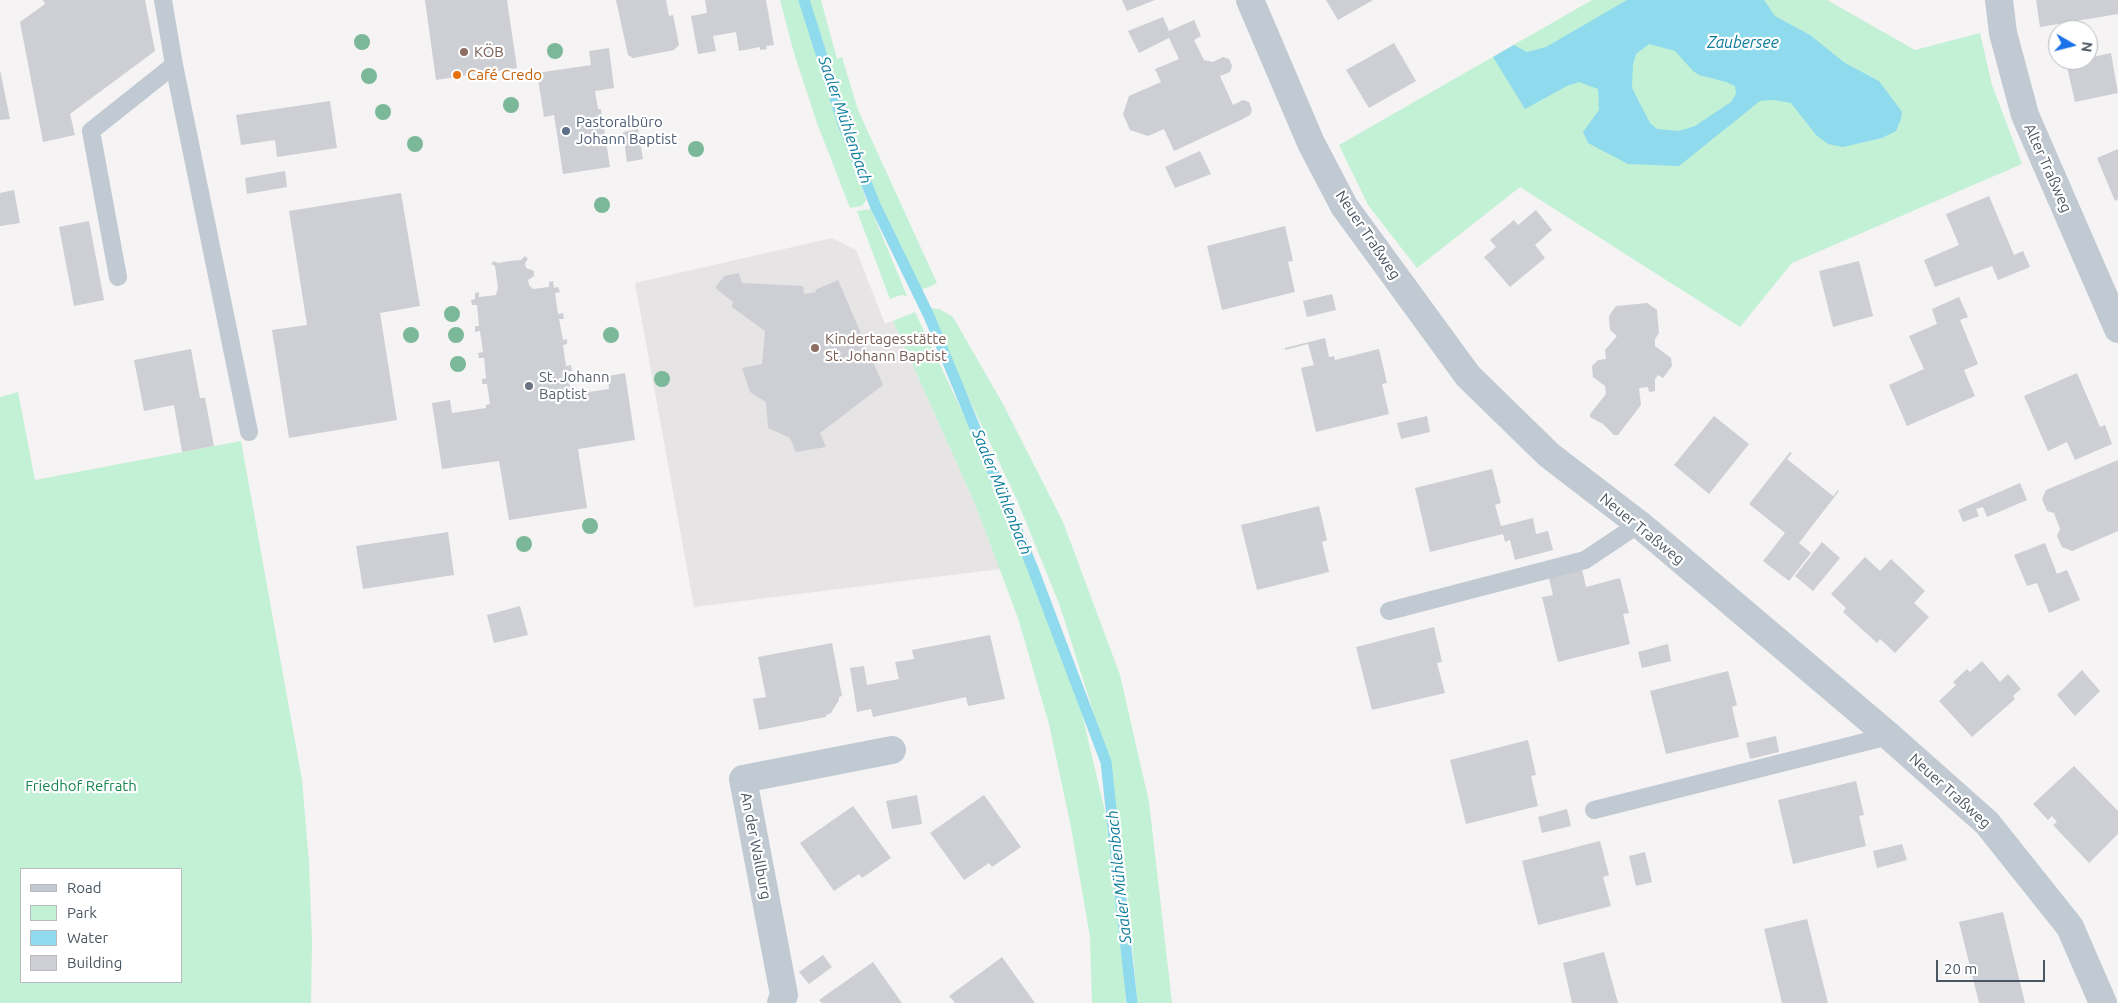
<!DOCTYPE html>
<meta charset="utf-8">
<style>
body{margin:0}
#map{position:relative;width:2118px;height:1003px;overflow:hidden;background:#f5f3f3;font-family:Ubuntu,sans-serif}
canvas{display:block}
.legend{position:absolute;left:20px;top:868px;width:162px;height:115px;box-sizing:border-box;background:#fff;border:1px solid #b7bbc0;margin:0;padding:6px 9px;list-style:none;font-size:15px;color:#4a5661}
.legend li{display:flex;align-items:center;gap:10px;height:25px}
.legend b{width:25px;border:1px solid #b7bbc0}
.north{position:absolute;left:2048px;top:20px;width:50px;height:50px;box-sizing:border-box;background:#fff;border:1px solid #b7bbc0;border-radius:50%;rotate:98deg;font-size:14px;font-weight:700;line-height:20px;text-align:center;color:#4a5661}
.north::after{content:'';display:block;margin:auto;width:18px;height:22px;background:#1a73e8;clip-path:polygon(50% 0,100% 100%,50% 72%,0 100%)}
.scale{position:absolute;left:1936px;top:960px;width:109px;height:22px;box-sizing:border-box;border:2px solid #4a5661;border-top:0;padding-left:6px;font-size:15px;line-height:18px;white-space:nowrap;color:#4a5661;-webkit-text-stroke:4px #fff;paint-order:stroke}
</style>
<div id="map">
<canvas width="2118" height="1003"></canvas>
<ul class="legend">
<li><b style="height:6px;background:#c1cad2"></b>Road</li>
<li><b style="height:14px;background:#c3f1d5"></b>Park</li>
<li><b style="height:14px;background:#90daee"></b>Water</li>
<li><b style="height:14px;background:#cdcfd5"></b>Building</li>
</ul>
<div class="north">N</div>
<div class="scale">20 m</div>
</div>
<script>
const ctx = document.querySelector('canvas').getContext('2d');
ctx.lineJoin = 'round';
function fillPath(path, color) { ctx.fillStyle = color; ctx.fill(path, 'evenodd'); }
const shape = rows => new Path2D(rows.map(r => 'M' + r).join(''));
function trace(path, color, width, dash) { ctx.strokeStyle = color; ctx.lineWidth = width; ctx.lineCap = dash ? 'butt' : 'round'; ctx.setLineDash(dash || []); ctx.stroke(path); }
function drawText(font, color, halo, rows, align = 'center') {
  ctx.font = font + ' Ubuntu,sans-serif'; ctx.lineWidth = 4.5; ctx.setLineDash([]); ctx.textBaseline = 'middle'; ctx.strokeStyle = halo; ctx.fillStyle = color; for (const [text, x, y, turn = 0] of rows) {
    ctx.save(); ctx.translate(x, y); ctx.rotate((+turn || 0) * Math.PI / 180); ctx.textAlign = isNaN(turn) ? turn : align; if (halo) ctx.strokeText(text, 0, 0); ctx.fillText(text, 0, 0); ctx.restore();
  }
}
fillPath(shape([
 [832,238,856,250,885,324,893,321,975,504,1000,569,694,607,635,283]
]), '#e6e4e5');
fillPath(shape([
 [780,0,800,0,866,200,862,206,850,208,817,123,794,53],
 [808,0,821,0,837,59,842,57,858,110,937,283,929,287,917,291,879,204,844,120],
 [1592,0,1827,0,1915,50,1980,33,1992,85,2022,164,1792,263,1740,327,1520,187,1417,268,1368,205,1339,145],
 [871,209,907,296,901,295,890,299,857,211],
 [926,308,939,309,953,317,1003,404,1063,522,1120,675,1149,802,1172,1003,1137,1003,1131,926,1117,818,1093,711,1060,606,1017,500],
 [915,312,1005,502,1050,611,1082,714,1107,820,1121,929,1126,1003,1092,1003,1090,937,1071,827,1049,724,1018,618,975,504,893,321],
 [18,392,35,480,241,441,302,780,309,862,312,941,311,1003,0,1003,0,397],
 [21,869,181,869,181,982,21,982]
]), '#c3f1d5');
fillPath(shape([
 [1627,0,1764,0,1775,16,1810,35,1845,63,1879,81,1902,112,1901,119,1896,131,1882,138,1843,147,1828,144,1816,135,1791,103,1774,100,1760,101,1679,166,1628,164,1588,143,1583,132,1599,110,1598,89,1579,82,1567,86,1525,109,1493,57,1514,45,1527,52,1546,47],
 [1649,44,1675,51,1693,71,1699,75,1726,82,1735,86,1736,94,1731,102,1695,126,1679,131,1657,129,1650,123,1632,88,1633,65,1636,54]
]), '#90daee');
trace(shape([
 [804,0,844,126,875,205,929,316,1033,569,1106,762,1132,1003]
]), '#90daee', 11);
fillPath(shape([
 [43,0,145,0,155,51,70,114,75,135,43,142,20,22,45,4],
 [425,0,507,0,517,68,436,80],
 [616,0,666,0,669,16,673,15,679,45,674,50,633,58,628,55],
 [705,0,766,0,774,45,766,46,767,49,760,50,760,47,739,51,736,32,713,36,716,51,698,54,691,16,707,13],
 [1122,0,1155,0,1127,11],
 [1326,0,1373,0,1338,20],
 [2036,0,2118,0,2118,14,2040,27],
 [1163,17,1169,31,1194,20,1201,36,1194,40,1204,60,1213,62,1223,57,1229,59,1232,66,1230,72,1220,76,1233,105,1243,100,1249,102,1252,110,1250,115,1241,120,1174,151,1164,129,1148,136,1130,130,1123,114,1129,96,1161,82,1155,69,1179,59,1169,38,1139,53,1128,31],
 [2094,36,2097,52,2088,54,2088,37],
 [1394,43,1416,81,1369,108,1346,70],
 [609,48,614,88,595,91,598,109,601,109,610,167,563,174,554,115,544,117,537,73,591,65,589,51],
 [2111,53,2118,93,2075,102,2066,62,2088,60,2088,58],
 [0,70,10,119,0,120],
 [330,101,337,148,277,157,275,140,241,145,236,115],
 [638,129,643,159,627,162,623,132],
 [2118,149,2118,199,2115,201,2097,158],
 [1200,151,1211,174,1175,188,1165,167],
 [285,171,287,187,247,194,245,178],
 [14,190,20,223,0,226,0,193],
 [401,193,420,306,380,313,397,420,289,438,272,330,307,325,289,211],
 [1989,196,2014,255,2023,251,2030,267,1998,280,1992,266,1935,287,1924,260,1959,245,1946,214],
 [1536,210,1552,230,1535,245,1545,258,1510,287,1484,257,1496,247,1490,240,1514,220,1518,225],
 [89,221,104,300,74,306,59,227],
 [1285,226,1293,261,1288,262,1295,292,1222,310,1207,246],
 [525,256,528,259,525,263,526,268,534,271,534,276,528,280,529,285,533,289,549,287,549,282,553,281,554,288,558,287,560,292,555,293,558,314,563,313,564,319,559,319,563,340,567,339,567,344,563,345,566,366,571,365,572,371,567,371,571,392,575,391,575,394,609,389,608,376,625,373,635,440,578,449,587,508,509,520,499,461,442,469,432,403,450,400,452,413,486,408,486,405,490,404,487,384,482,384,482,379,486,378,484,358,479,358,478,353,483,352,480,331,475,332,475,326,479,326,477,305,472,305,471,300,475,299,475,293,479,292,479,297,496,295,498,288,495,266,491,264,494,261,498,263,510,261,521,260],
 [1859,261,1873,316,1833,327,1819,271],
 [739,273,742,283,803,286,804,294,816,292,815,290,838,280,883,385,820,433,826,447,796,452,790,438,768,428,766,402,750,392,742,368,762,364,765,331,732,307,733,302,715,288,724,276],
 [1332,294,1336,310,1307,317,1303,301],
 [1959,297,1968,317,1960,320,1978,364,1964,370,1975,396,1907,426,1889,385,1924,369,1909,336,1937,324,1932,309],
 [1647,303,1657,310,1659,333,1655,339,1655,346,1671,358,1672,366,1663,378,1658,375,1655,379,1655,391,1649,392,1648,387,1639,388,1641,405,1618,435,1614,435,1603,424,1590,417,1590,414,1606,394,1605,386,1593,377,1592,366,1598,360,1606,359,1605,350,1617,336,1610,330,1609,316,1616,306],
 [1325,338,1329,357,1334,356,1335,360,1379,349,1387,383,1382,384,1389,414,1316,432,1301,368,1314,365,1308,344,1285,350,1285,348],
 [191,349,200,398,205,398,214,446,182,452,174,405,144,411,134,360],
 [2077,373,2100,427,2105,425,2112,444,2075,460,2067,442,2048,451,2024,396],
 [1427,416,1430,432,1401,439,1397,423],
 [1714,416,1749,444,1709,494,1674,465],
 [1790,452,1792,453,1787,459,1833,496,1838,490,1839,491,1799,543,1811,553,1789,581,1763,561,1785,533,1749,504],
 [2118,460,2118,531,2072,551,2062,547,2057,536,2060,529,2054,513,2047,511,2042,499,2046,490],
 [1492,469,1501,503,1495,505,1501,526,1533,518,1536,534,1548,531,1553,550,1515,560,1510,540,1505,542,1503,534,1430,552,1415,488],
 [2020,483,2027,500,1987,517,1983,507,1976,509,1979,516,1963,522,1958,510],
 [1319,506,1327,540,1322,542,1329,572,1257,590,1241,525],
 [448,532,454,575,363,589,356,546],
 [1822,542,1840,558,1813,591,1795,576],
 [2045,543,2057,574,2067,570,2080,600,2049,613,2037,583,2027,586,2014,555],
 [1865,557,1880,571,1891,559,1925,591,1914,603,1929,617,1895,653,1880,639,1877,643,1843,612,1846,608,1831,594],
 [1581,565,1586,587,1620,578,1629,613,1623,614,1630,644,1558,662,1542,597,1553,595,1548,574],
 [520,606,528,635,494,643,487,615],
 [1434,627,1442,662,1437,663,1445,693,1372,710,1356,647],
 [990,635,1005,699,968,706,966,697,873,717,871,709,857,712,850,668,864,666,867,685,899,679,895,662,914,659,912,650],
 [832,643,842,696,839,697,839,700,831,713,826,715,826,717,759,730,753,699,766,697,758,657],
 [1668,644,1671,661,1642,668,1638,652],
 [1982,661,2000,682,2008,674,2021,689,2013,696,2015,699,1972,737,1939,701,1956,685,1953,682,1967,669,1970,672],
 [2082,670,2100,691,2075,716,2057,695],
 [1728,671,1737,705,1732,707,1739,737,1666,754,1650,691],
 [1776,736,1779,752,1750,759,1746,743],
 [1528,740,1536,775,1531,776,1538,806,1466,824,1450,760],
 [2074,766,2118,811,2118,834,2089,863,2053,825,2057,822,2052,816,2048,820,2033,804],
 [1856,781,1864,815,1859,816,1866,846,1793,864,1778,800],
 [917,795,922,824,892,829,886,801],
 [984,795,1021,847,992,867,989,863,964,880,930,833],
 [853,806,891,858,862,878,859,874,834,891,800,843],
 [1567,809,1571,826,1542,833,1538,817],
 [1600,841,1609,875,1603,877,1611,906,1538,925,1522,861],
 [1902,844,1907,860,1877,868,1873,851],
 [1645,852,1652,882,1636,886,1629,856],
 [2003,912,2025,1003,1979,1003,1959,922],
 [1807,919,1828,1003,1782,1003,1764,929],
 [1604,952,1618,1003,1572,1003,1563,963],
 [823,955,832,967,809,984,799,972],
 [1002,957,1035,1003,955,1003,949,996],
 [873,962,902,1003,822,1003,819,1000]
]), '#cdcfd5');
trace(shape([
 [163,0,174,65],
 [118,277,91,131,174,65,249,432],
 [1389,611,1585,560,1639,524],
 [1594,810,1889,736]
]), '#c1cad2', 18);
trace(shape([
 [1250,0,1311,143,1344,206,1468,376,1549,455,1639,524,1889,736,1987,823,2070,927,2103,1003],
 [1999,0,2003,33,2025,115,2118,329],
 [781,1003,784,995,743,779,892,750]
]), '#c1cad2', 28);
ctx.fillStyle = '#7bb799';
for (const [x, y] of [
 [362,42],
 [555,51],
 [369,76],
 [511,105],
 [383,112],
 [415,144],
 [696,149],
 [602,205],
 [452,314],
 [411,335],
 [456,335],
 [611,335],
 [458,364],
 [662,379],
 [590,526],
 [524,544]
]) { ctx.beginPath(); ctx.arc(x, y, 8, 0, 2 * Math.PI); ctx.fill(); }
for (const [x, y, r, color] of [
 [464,52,5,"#8d6e63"],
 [457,75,5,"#e8710a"],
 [566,131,5,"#5c6f8a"],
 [815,348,5,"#8d6e63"],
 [529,386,5,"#6b7280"]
]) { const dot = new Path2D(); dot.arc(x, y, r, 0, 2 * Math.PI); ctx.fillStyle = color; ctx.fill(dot); trace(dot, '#fff', 2); }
drawText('15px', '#785e54', '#fff', [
 ["KÖB",474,52],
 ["Kindertagesstätte",825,339],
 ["St. Johann Baptist",825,356]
], 'left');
drawText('15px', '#c56008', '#fff', [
 ["Café Credo",467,75]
], 'left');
drawText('15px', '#4e5e75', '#fff', [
 ["Pastoralbüro",576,122],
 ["Johann Baptist",576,139]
], 'left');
drawText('15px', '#4a5661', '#fff', [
 ["Alter Traßweg",2048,168,66],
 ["Neuer Traßweg",1368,235,56],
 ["Neuer Traßweg",1642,529,39],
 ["Neuer Traßweg",1950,791,42],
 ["An der Wallburg",756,846,79]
]);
drawText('15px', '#5b616d', '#fff', [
 ["St. Johann",539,377],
 ["Baptist",539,394]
], 'left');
drawText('15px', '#17864f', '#fff', [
 ["Friedhof Refrath",81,786]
]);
drawText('italic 16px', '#0c7c9b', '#fff', [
 ["Zaubersee",1743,43],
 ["Saaler Mühlenbach",845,120,71],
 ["Saaler Mühlenbach",1002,492,68],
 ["Saaler Mühlenbach",1119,877,-96]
]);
</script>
